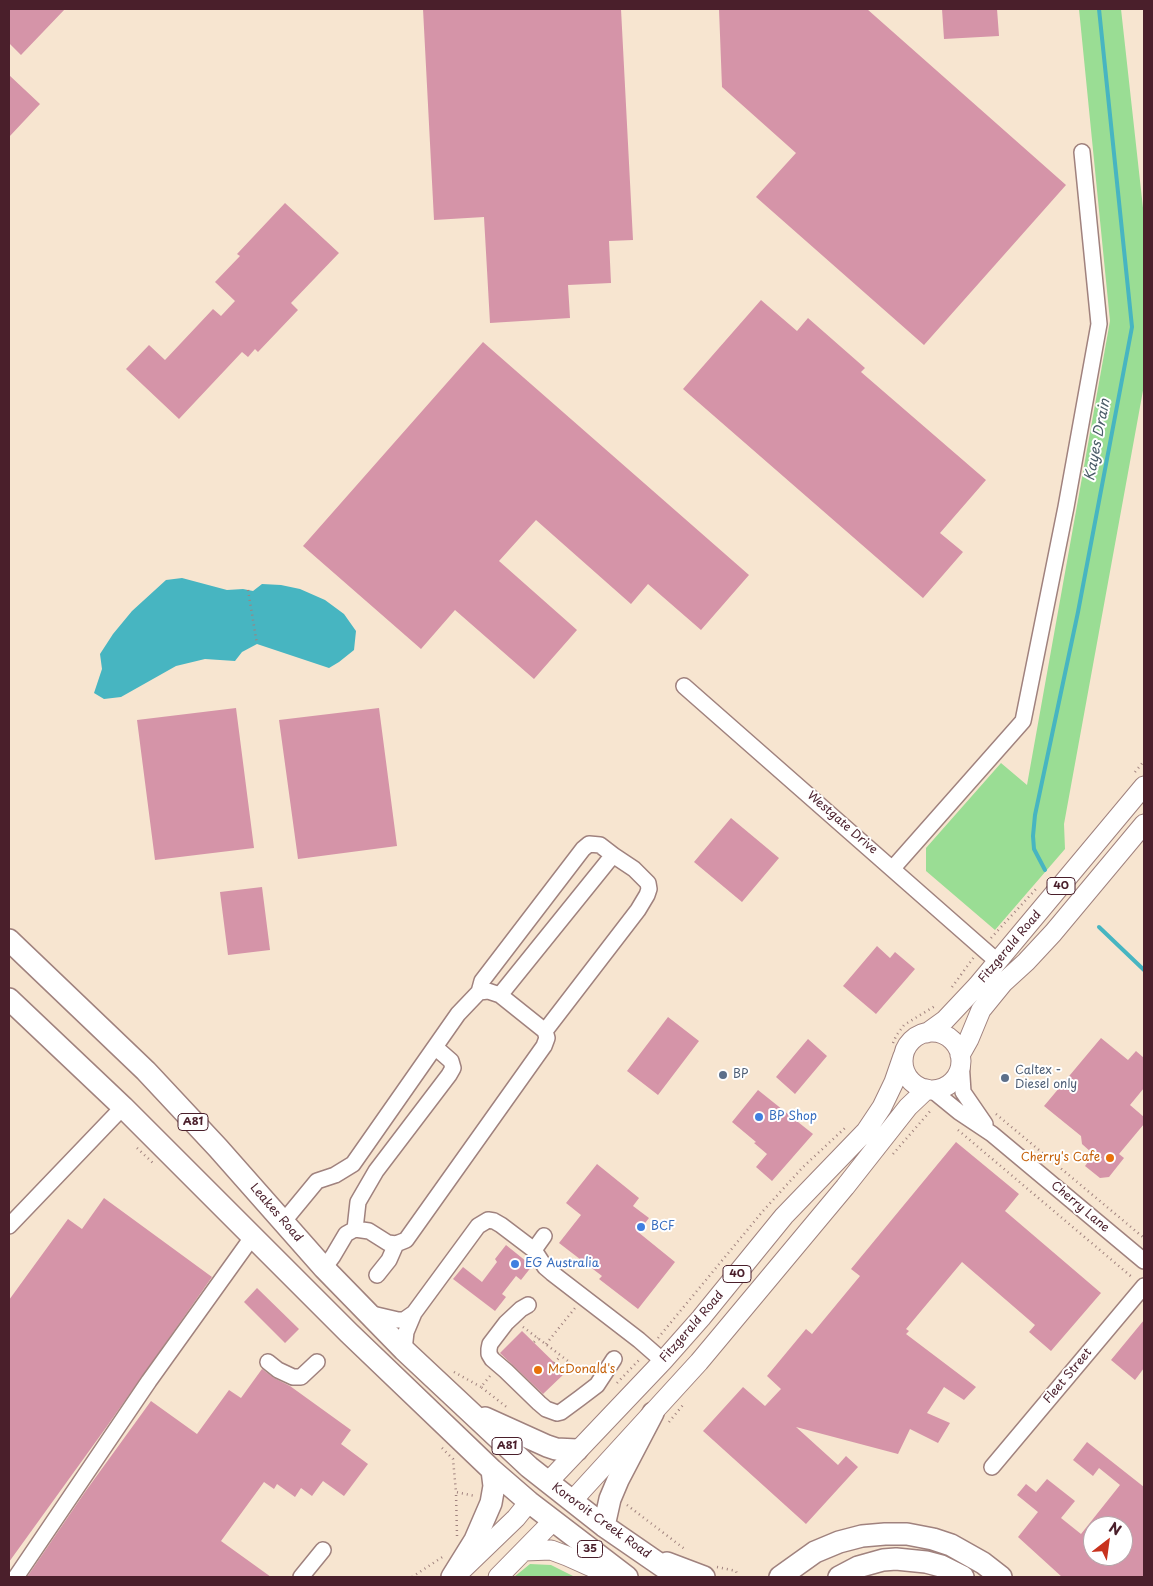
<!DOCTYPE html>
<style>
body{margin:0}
#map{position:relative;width:1153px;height:1586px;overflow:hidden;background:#f7e5d0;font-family:"Playpen Sans",sans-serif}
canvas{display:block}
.frame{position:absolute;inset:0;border:10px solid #4a1f2b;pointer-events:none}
.north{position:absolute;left:1083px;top:1516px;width:50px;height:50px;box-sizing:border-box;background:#fff;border:1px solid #b7a5aa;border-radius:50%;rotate:30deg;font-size:14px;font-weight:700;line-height:20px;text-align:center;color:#4a1f2b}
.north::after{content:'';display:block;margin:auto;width:18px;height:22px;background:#c8321e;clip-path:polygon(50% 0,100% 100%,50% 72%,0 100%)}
</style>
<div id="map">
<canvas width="1153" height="1586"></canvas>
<div class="frame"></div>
<div class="north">N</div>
</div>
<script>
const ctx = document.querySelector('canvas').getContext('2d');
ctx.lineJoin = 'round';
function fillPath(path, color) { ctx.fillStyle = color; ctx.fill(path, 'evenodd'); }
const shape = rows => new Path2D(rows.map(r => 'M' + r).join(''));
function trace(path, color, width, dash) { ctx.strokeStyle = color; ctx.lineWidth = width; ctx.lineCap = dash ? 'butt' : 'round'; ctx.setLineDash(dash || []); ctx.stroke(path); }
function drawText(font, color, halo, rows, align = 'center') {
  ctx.font = font + ' "Playpen Sans",sans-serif'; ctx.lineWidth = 4; ctx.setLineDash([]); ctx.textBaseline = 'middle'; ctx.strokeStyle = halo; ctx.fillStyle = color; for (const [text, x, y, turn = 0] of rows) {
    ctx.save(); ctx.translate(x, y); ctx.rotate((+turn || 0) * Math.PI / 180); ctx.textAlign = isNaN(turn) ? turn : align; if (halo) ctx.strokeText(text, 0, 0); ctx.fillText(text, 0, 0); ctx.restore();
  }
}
fillPath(shape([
 [1079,9,1121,9,1144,217,1144,385,1064,824,1065,849,995,930,926,871,926,848,1001,763,1027,785,1110,321],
 [530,1564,551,1565,575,1577,514,1577]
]), '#9add94');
fillPath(shape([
 [182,578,227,590,243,589,253,591,262,584,281,585,300,589,325,600,344,614,356,631,354,650,339,662,329,668,257,644,242,652,235,661,205,659,176,666,121,697,104,699,94,693,102,669,100,654,113,634,132,611,166,580]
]), '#47b5c1');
trace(shape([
 [1045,870,1034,849,1033,836,1035,815,1078,612,1132,327,1099,9],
 [1099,927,1144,970]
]), '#47b5c1', 4);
fillPath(shape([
 [9,9,65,9,21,55,9,43],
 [423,9,621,9,633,240,609,241,611,283,568,285,570,318,490,323,484,217,434,220],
 [719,9,867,9,1066,185,924,345,756,197,796,153,722,87],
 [942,9,997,9,999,36,944,39],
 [9,75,40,104,9,137],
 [285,203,339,253,291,303,298,310,258,352,255,349,248,357,242,352,179,419,126,369,149,345,165,360,213,309,221,316,235,301,215,282,240,256,237,254],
 [761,300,797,331,808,318,865,368,861,372,986,480,940,533,963,552,923,598,683,389],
 [483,342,749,575,701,630,648,584,631,604,536,520,499,561,577,630,534,679,455,610,421,649,303,546],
 [236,708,254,848,155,860,137,720],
 [379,708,397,846,298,859,279,720],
 [731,818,779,858,742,902,694,862],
 [262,887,270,950,228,955,220,892],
 [877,946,890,958,895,952,915,969,876,1014,843,986],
 [668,1017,699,1041,658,1095,627,1071],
 [1101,1038,1128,1060,1136,1051,1144,1058,1144,1088,1130,1105,1144,1117,1144,1124,1119,1154,1124,1158,1109,1177,1100,1178,1085,1166,1088,1162,1086,1160,1092,1153,1082,1144,1081,1136,1044,1106],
 [808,1039,827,1056,795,1094,776,1077],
 [758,1090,813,1134,772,1181,756,1167,767,1154,754,1143,756,1142,732,1122],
 [956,1142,1019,1194,1005,1211,1101,1293,1051,1351,1029,1332,1035,1325,962,1262,906,1329,909,1331,906,1334,976,1387,964,1400,944,1387,927,1413,950,1423,938,1443,910,1429,898,1454,796,1427,838,1465,846,1456,858,1467,806,1524,703,1431,743,1387,765,1406,781,1389,767,1376,806,1329,812,1334,860,1276,851,1269],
 [597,1164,639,1198,633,1206,649,1218,638,1232,675,1262,638,1309,599,1279,602,1276,559,1243,581,1215,566,1203],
 [104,1198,212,1277,105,1429,9,1562,9,1300,68,1219,82,1229],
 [506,1245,532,1266,521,1280,516,1276,502,1294,506,1297,495,1311,453,1279,463,1267,482,1282,497,1262,495,1259],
 [257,1288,299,1329,285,1343,244,1302],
 [1144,1320,1144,1368,1135,1380,1111,1360],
 [522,1331,565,1373,543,1394,500,1353],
 [262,1369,274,1378,290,1386,351,1430,341,1444,368,1464,344,1496,323,1481,312,1496,301,1488,295,1497,277,1484,274,1489,264,1482,221,1541,271,1577,27,1577,85,1492,151,1401,197,1434,229,1390,241,1398],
 [1087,1442,1144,1487,1144,1577,1062,1577,1018,1537,1038,1512,1017,1495,1026,1484,1036,1492,1047,1479,1075,1501,1061,1518,1081,1534,1120,1485,1099,1468,1093,1476,1073,1460],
 [1093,1526,1123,1526,1123,1556,1093,1556]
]), '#d594a8');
const minor = shape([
 [684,686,998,962],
 [893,868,1023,721,1066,507,1099,324,1082,152],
 [479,992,482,981,583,849,589,844,600,845,613,855],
 [500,995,613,855,634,869,648,883,649,889,647,895,638,910,545,1031],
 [961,1061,963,1092,985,1124],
 [932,1090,959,1112,992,1134,1144,1261],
 [284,1221,317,1181,335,1175,353,1164,458,1014,479,992,488,991,500,995,545,1031,547,1038,544,1046,406,1240,396,1244,388,1243,369,1231,355,1229,346,1234,333,1256,324,1268],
 [9,1226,123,1107],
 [355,1229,358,1202,376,1171,449,1075,453,1068,451,1061,435,1047],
 [534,1250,544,1236],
 [377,1275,389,1260,396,1244],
 [528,1305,521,1309,506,1323,490,1344,489,1349,489,1354,492,1359,506,1371,539,1403,546,1409,557,1413,561,1412,580,1398,597,1385,614,1359],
 [368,1313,398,1320,404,1320,414,1313],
 [404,1350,406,1332,414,1313,478,1226,488,1220,494,1221,501,1225,534,1250,545,1267,552,1273,639,1340,663,1361],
 [268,1362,278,1370,293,1377,301,1377,317,1362],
 [992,1467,1144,1286],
 [16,1577,149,1381,253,1236],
 [301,1577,323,1550]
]);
const major = shape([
 '903 1061a29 29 0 1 1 58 0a29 29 0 1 1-58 0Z',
 [927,1033,945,1020,977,986,1144,786],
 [960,1055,969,1039,981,1010,1003,983,1026,962,1053,933,1144,824],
 [548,1482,663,1361,701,1318,784,1216,866,1131,882,1107,894,1082,903,1056],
 [572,1501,699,1362,845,1187,908,1107,927,1089],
 [524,1551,551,1550,567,1556,614,1577],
 [461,1571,516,1518,529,1502],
 [498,1577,553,1521]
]);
const highway = shape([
 [9,940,146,1071,218,1148,324,1268,404,1350,529,1467,604,1526,678,1577],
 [9,999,123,1107,349,1333,492,1470,529,1502,627,1577],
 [485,1418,547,1446,556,1449,577,1450],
 [604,1526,610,1499,618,1480,653,1413],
 [667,1563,704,1577],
 [452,1577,475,1540,491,1503,494,1486,492,1470],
 [780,1577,815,1552,839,1542,862,1536,885,1534,907,1534,933,1539,951,1545,983,1563,1001,1577],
 [839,1577,858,1567,883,1560,896,1559,926,1562,941,1566,963,1577]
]);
trace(minor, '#a0827e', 18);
trace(major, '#a0827e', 21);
trace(highway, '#a0827e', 24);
trace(shape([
 [248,590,257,644],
 [1135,772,1144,761],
 [991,938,1036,889],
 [952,987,974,957],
 [893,1043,896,1036,904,1025,935,1006],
 [996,1114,1144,1238],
 [958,1130,1133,1278],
 [137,1148,153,1163],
 [893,1154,932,1109],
 [523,1327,572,1364],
 [658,1338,763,1211,803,1167,845,1128],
 [534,1342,538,1338],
 [546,1344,575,1308],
 [554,1363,561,1356],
 [454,1372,481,1387],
 [490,1376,481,1387,509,1409],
 [617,1383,639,1360],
 [669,1422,683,1405],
 [442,1448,453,1459,456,1492],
 [627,1505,686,1550],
 [457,1536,456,1492,475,1496],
 [717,1567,736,1571,738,1577],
 [412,1577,444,1556]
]), '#a0827e', 2.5, [1, 4]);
trace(minor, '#fff', 15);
trace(major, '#fff', 19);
trace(highway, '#fff', 21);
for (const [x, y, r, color] of [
 [723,1075,5,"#5c6f8a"],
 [1005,1078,5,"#5c6f8a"],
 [759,1117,5,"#3f7fe0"],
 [1110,1158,5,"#e8710a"],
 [641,1227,5,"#3f7fe0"],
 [515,1264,5,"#3f7fe0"],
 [538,1370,5,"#e8710a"]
]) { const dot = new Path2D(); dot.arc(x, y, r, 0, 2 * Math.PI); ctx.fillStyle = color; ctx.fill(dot); trace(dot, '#fff', 2); }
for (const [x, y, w] of [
 [1061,886,28],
 [193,1122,30],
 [737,1274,28],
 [507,1446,30],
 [590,1549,25]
]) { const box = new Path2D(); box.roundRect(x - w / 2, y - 8.5, w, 17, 4); ctx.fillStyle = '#fff'; ctx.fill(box); trace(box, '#4a1f2b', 1); }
drawText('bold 11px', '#4a1f2b', null, [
 ["40",1061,886],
 ["A81",193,1122],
 ["40",737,1274],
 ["A81",507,1446],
 ["35",590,1549]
]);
drawText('12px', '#4a1f2b', '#fff', [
 ["Westgate Drive",842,823,41],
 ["Fitzgerald Road",1010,947,-50],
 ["Cherry Lane",1080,1207,40],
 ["Leakes Road",276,1213,49],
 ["Fitzgerald Road",692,1327,-49],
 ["Fleet Street",1068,1376,-50],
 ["Kororoit Creek Road",601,1521,36]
]);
drawText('12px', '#4e5e75', '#fff', [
 ["Caltex -",1015,1071],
 ["Diesel only",1015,1085],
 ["BP",733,1075]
], 'left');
drawText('12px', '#366cbe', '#fff', [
 ["BP Shop",769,1117],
 ["BCF",651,1227],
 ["EG Australia",525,1264]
], 'left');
drawText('12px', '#c56008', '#fff', [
 ["Cherry's Cafe",1100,1158],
 ["McDonald's",548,1370,"left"]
], 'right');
drawText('italic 14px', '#495b67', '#fff', [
 ["Kayes Drain",1098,440,-79]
]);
</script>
